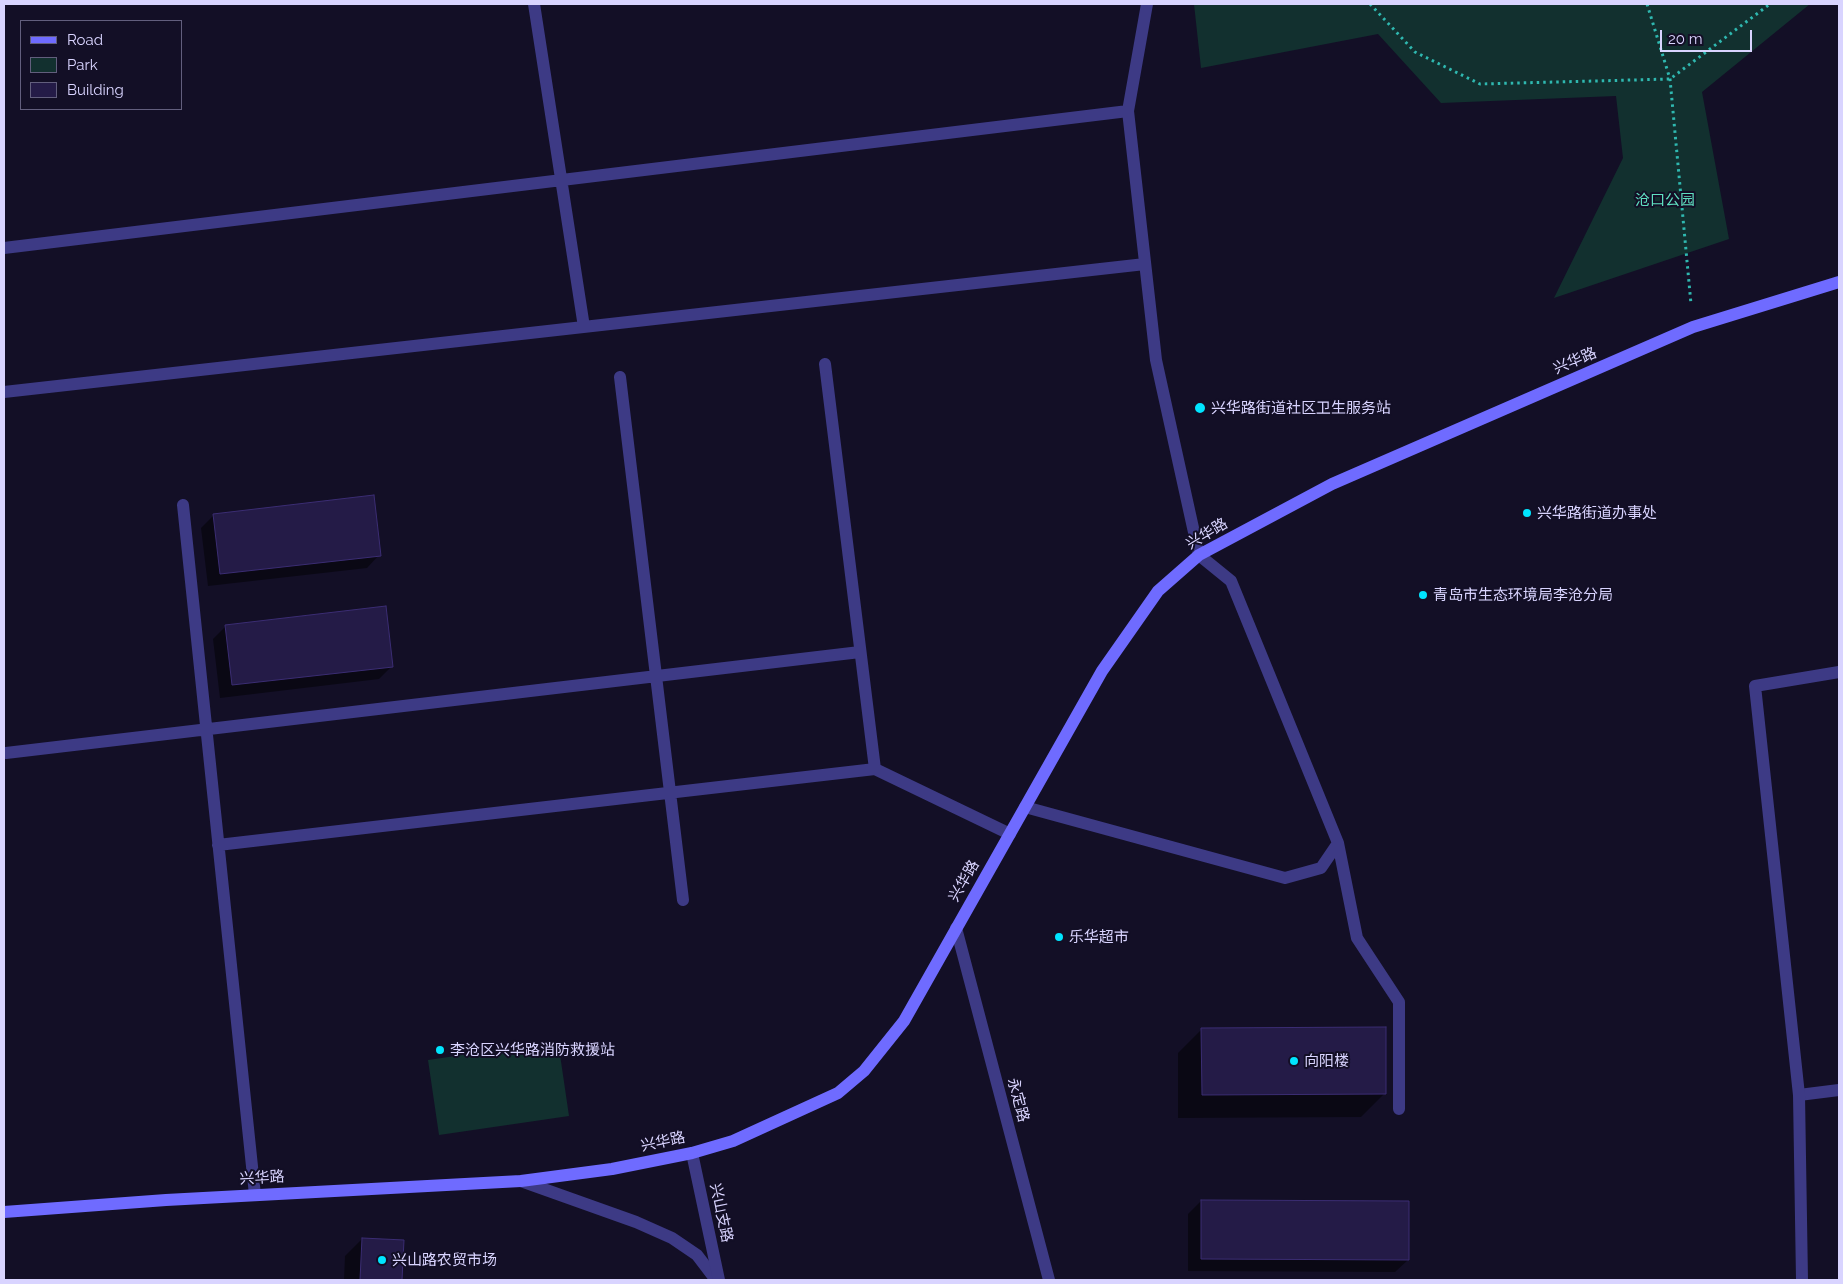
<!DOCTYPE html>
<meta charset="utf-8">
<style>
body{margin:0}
#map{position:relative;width:1843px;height:1284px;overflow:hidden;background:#130f26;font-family:Raleway,sans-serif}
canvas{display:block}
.frame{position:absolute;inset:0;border:5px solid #d9d4ff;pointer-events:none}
.legend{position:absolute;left:20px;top:20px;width:162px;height:90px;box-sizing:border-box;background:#130f26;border:1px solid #625e7d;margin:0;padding:6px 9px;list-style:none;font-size:15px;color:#d9d4ff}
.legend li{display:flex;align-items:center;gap:10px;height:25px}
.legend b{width:25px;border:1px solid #625e7d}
.scale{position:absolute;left:1660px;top:30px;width:92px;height:22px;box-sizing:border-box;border:2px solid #d9d4ff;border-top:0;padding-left:6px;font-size:15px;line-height:18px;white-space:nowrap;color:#d9d4ff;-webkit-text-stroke:4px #130f26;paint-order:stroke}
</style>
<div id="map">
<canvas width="1843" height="1284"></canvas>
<div class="frame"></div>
<ul class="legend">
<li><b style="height:6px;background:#6f6bff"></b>Road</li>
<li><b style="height:14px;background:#12302f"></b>Park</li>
<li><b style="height:14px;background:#241b47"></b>Building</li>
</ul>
<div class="scale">20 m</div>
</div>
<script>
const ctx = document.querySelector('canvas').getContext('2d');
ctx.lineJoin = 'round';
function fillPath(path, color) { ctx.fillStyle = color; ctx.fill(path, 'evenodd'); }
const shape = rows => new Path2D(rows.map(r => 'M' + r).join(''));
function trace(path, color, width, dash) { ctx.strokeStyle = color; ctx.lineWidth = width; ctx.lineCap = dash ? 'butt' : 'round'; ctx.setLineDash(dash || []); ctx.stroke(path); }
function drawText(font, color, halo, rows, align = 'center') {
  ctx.font = font + ' Raleway,"Noto Sans SC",sans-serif'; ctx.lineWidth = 4; ctx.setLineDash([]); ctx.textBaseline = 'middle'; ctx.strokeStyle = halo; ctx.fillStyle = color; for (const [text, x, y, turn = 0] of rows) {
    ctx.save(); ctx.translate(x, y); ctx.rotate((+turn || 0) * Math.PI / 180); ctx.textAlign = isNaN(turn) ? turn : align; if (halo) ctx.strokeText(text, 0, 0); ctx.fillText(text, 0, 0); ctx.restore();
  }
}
fillPath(shape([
 [1194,4,1810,4,1702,92,1729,239,1554,298,1623,158,1616,96,1441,103,1378,34,1201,68],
 [558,1041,569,1116,439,1135,428,1060]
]), '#12302f');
fillPath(shape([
 [214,515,379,555,367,568,208,586,201,528],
 [226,626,392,666,379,679,220,698,213,639],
 [1202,1029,1385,1093,1361,1117,1178,1118,1178,1053],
 [1201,1201,1408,1260,1395,1272,1188,1271,1188,1214],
 [362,1239,403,1241,401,1280,344,1280,345,1256]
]), '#0007');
const building = shape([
 [374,495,381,556,220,574,213,514,374,495],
 [386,606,393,667,232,685,225,625,386,606],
 [1386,1027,1386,1094,1202,1095,1201,1028,1386,1027],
 [1201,1200,1409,1201,1409,1260,1201,1259,1201,1200],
 [362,1238,404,1240,402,1280,360,1280,362,1238]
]);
fillPath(building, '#241b47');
trace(building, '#3b2d73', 1);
trace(shape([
 [1370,4,1415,52,1480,84,1670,79,1770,4],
 [1647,4,1670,79,1691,304]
]), '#2fb8b0', 3, [2.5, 4]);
trace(shape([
 [534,4,584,327],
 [1147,4,1128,111,1156,360,1199,555,1231,581,1338,843,1357,938,1399,1002,1399,1109],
 [4,248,1128,111],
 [825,364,875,769],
 [620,377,683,900],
 [4,392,1145,264],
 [183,505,255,1195],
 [6,753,860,652],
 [1025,807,1285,878,1321,868,1338,843],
 [218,845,875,769,1010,834],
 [1799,1095,1839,1090],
 [521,1181,636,1222,672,1238,697,1255,716,1280]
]), '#3d3a85', 12);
trace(shape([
 [956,928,1049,1280],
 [692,1153,719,1280],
 [1802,1280,1799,1095,1755,686,1839,672]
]), '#3d3a85', 12);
trace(shape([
 [4,1212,166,1200,521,1181,612,1169,692,1153,733,1141,838,1093,864,1071,904,1021,1102,671,1158,591,1199,555,1332,484,1693,327,1839,282]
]), '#6f6bff', 12);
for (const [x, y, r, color] of [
 [1200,408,6,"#00e5ff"],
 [1527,513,5,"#00e5ff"],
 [1423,595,5,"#00e5ff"],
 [1059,937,5,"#00e5ff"],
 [440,1050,5,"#00e5ff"],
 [1294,1061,5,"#00e5ff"],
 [382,1260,5,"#00e5ff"]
]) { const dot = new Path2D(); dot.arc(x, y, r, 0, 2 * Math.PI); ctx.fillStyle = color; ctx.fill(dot); trace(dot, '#130f26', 2); }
drawText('15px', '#5fe0c0', '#130f26', [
 ["沧口公园",1665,200]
]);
drawText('15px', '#d9d4ff', '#130f26', [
 ["兴华路",1575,361,-23],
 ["兴华路",1207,534,-31],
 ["兴华路",964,881,-60],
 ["永定路",1018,1100,75],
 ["兴华路",663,1142,-12],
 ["兴华路",262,1178,-3],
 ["兴山支路",721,1213,78]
]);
drawText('15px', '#d9d4ff', '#130f26', [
 ["兴华路街道社区卫生服务站",1211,408],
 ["兴华路街道办事处",1537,513],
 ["青岛市生态环境局李沧分局",1433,595],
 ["乐华超市",1069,937],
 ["李沧区兴华路消防救援站",450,1050],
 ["向阳楼",1304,1061],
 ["兴山路农贸市场",392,1260]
], 'left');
</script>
